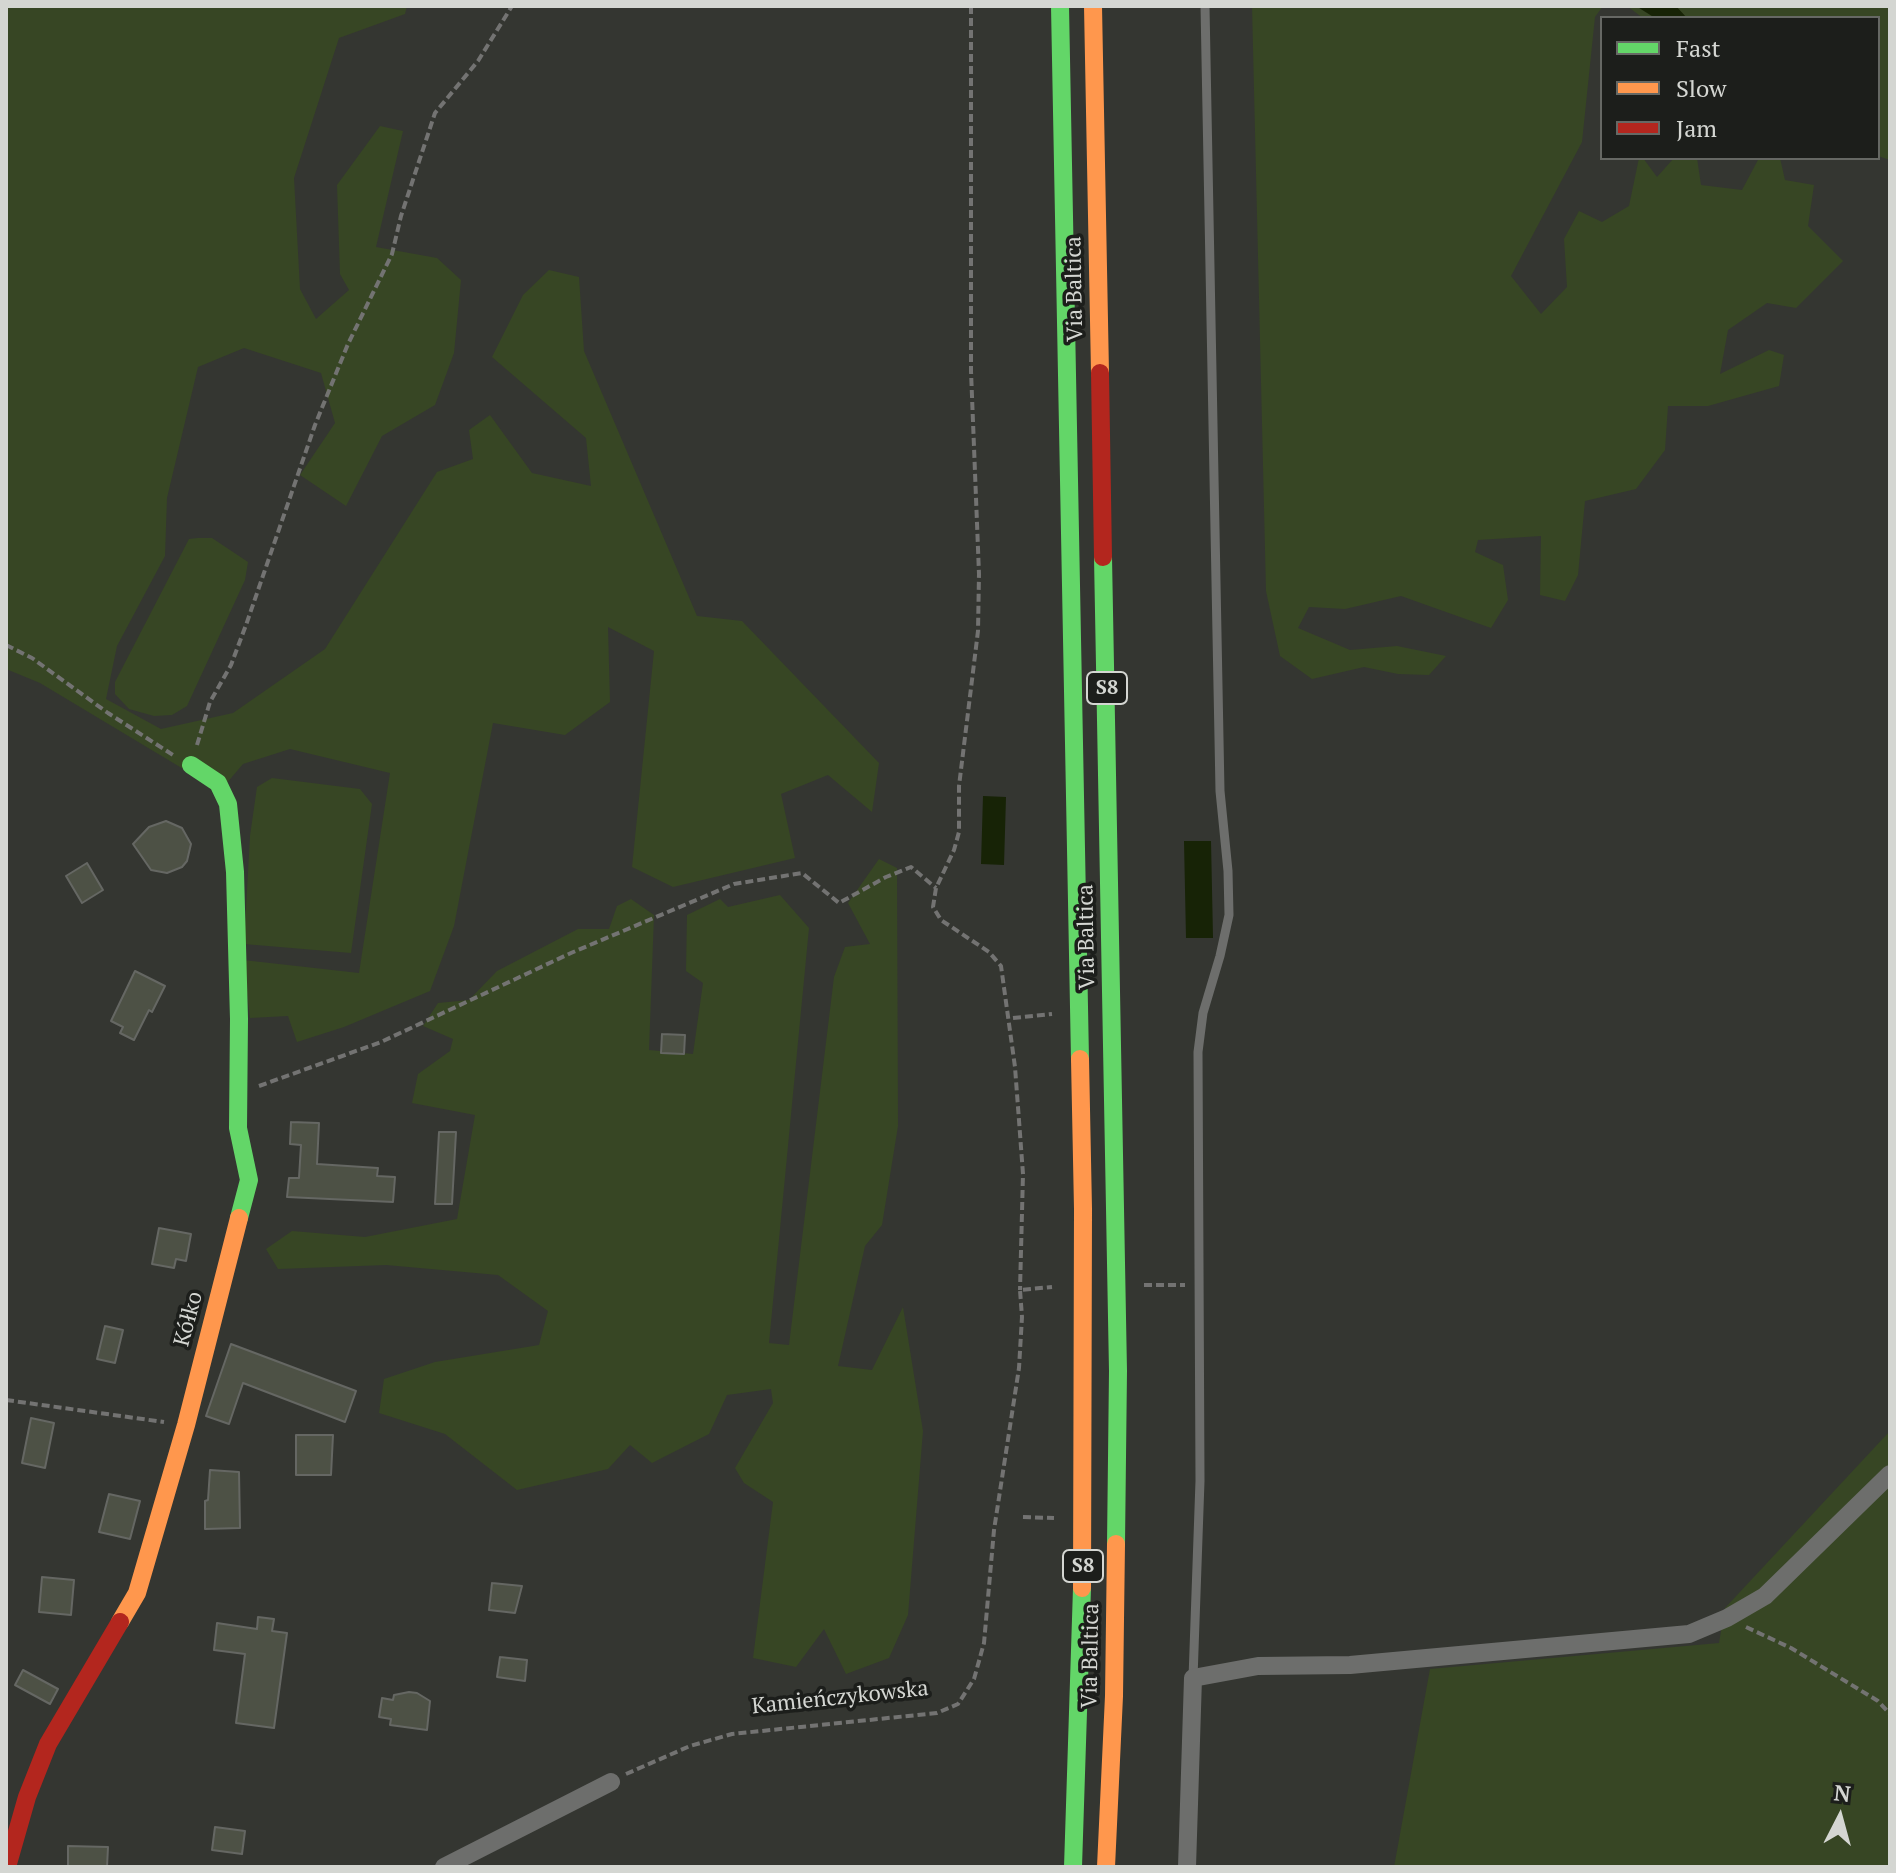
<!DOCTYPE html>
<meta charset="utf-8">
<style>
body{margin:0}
#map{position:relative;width:1896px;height:1873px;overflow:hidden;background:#343631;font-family:"PT Serif",serif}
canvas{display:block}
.frame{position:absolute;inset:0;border:8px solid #d4d6d2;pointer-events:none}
.legend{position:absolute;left:1600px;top:16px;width:280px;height:144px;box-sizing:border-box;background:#1c1e1b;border:2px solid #666864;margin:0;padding:10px 14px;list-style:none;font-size:24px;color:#d4d6d2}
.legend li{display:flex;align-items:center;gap:16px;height:40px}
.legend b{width:40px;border:2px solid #666864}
.north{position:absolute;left:1800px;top:1777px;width:80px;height:80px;-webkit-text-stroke:6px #1c1e1b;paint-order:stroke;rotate:6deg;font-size:22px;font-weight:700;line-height:32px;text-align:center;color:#d4d6d2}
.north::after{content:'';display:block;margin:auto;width:28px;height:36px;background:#d4d6d2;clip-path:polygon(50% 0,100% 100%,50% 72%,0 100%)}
</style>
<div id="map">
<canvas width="1896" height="1873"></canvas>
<div class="frame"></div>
<ul class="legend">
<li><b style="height:10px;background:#63d668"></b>Fast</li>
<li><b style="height:10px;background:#ff974d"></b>Slow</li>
<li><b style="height:10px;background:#b3261e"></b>Jam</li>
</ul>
<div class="north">N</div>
</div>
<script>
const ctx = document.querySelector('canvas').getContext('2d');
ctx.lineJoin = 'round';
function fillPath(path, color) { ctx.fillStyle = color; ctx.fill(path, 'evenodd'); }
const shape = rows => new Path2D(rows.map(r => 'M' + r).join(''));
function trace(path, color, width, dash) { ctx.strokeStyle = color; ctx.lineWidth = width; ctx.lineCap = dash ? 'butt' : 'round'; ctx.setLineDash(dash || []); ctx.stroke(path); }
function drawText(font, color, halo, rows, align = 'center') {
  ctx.font = font + ' "PT Serif",serif'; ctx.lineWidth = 7; ctx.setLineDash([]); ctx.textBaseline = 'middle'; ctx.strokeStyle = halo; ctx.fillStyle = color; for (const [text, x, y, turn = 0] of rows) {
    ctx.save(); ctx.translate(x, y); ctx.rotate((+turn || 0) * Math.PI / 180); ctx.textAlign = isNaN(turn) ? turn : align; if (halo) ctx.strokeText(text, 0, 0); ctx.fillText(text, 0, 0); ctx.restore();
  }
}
fillPath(shape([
 [6,6,407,6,405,14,339,38,294,178,300,289,316,319,349,290,340,274,337,185,380,126,403,131,376,247,437,258,461,280,454,353,435,405,382,436,346,506,300,475,335,423,321,373,244,348,198,367,167,498,165,556,117,646,106,699,161,729,233,713,325,649,437,472,473,459,469,430,490,415,532,473,591,486,586,438,492,357,523,295,549,270,579,277,584,351,697,616,742,621,879,763,872,812,828,775,781,794,795,858,673,887,632,867,654,651,608,627,610,702,565,735,493,723,454,926,430,991,344,1027,297,1042,288,1016,250,1018,243,960,359,973,390,773,290,749,243,764,220,791,40,683,6,669],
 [1252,6,1603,6,1595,17,1582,142,1511,276,1541,314,1567,287,1564,239,1579,211,1602,222,1629,206,1639,158,1643,158,1657,177,1674,158,1697,158,1701,185,1742,190,1759,158,1780,158,1785,180,1814,185,1808,226,1843,261,1796,308,1767,303,1728,330,1720,374,1769,350,1784,355,1779,386,1708,406,1668,406,1665,450,1636,489,1585,501,1578,575,1565,601,1540,595,1541,536,1478,540,1475,552,1503,565,1508,600,1491,628,1401,596,1345,609,1309,607,1298,628,1350,650,1397,646,1446,656,1429,675,1398,674,1364,667,1312,679,1280,656,1266,591],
 [1627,6,1890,6,1890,160,1878,156,1878,18,1643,18],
 [198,538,212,538,248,562,245,580,187,706,172,715,154,716,129,709,115,694,115,682,189,539],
 [272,778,360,789,372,804,351,953,244,944,250,836,257,787],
 [879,859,897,868,898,1126,882,1225,865,1246,838,1366,872,1370,903,1307,923,1431,908,1615,889,1658,846,1674,824,1629,796,1667,753,1658,773,1502,744,1483,735,1468,773,1403,771,1389,727,1395,709,1434,652,1463,630,1445,608,1469,517,1490,445,1434,379,1413,384,1379,435,1362,539,1345,548,1311,498,1275,386,1265,278,1269,266,1249,292,1231,365,1237,457,1219,475,1115,412,1103,418,1074,450,1051,453,1039,423,1026,438,1003,469,1000,497,971,578,929,609,929,617,906,631,899,654,915,649,1050,693,1054,703,983,686,971,687,915,720,899,728,907,780,895,809,928,769,1343,789,1345,834,977,845,947,870,944,848,903],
 [1890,1425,1890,1867,1394,1867,1430,1669,1719,1643,1725,1608,1889,1432]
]), '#374624');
fillPath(shape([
 [1636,6,1676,6,1687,18,1655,18],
 [983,796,1006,797,1004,865,981,864],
 [1184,841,1211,841,1213,938,1186,938]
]), '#172306');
const building = shape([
 [166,821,182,828,191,844,187,861,182,867,167,873,151,870,133,844,149,827,166,821],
 [87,863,103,890,82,903,66,876,87,863],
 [135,971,165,986,152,1012,149,1010,134,1040,120,1033,123,1027,111,1021,135,971],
 [662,1034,685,1035,684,1054,661,1053,662,1034],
 [291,1122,319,1123,317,1164,378,1168,377,1176,395,1177,393,1202,287,1197,289,1178,299,1178,301,1145,290,1144,291,1122],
 [439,1132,456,1132,452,1204,435,1204,439,1132],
 [159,1228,191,1234,186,1261,176,1259,174,1268,152,1264,159,1228],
 [105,1326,123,1330,115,1363,97,1359,105,1326],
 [231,1344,356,1391,345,1422,243,1383,229,1424,206,1416,231,1344],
 [31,1418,54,1423,45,1468,22,1463,31,1418],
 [296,1435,333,1435,331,1475,296,1475,296,1435],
 [210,1470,239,1472,240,1528,205,1529,205,1501,208,1500,210,1470],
 [109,1494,140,1501,130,1539,99,1532,109,1494],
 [42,1577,74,1580,71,1615,39,1612,42,1577],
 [492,1583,522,1586,515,1613,489,1610,492,1583],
 [258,1617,274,1619,272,1631,287,1633,274,1728,236,1723,245,1654,214,1650,217,1623,257,1629,258,1617],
 [500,1657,527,1660,525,1681,497,1677,500,1657],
 [23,1670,58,1689,50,1704,15,1685,23,1670],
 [409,1692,417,1693,430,1701,427,1730,390,1725,391,1719,379,1717,382,1698,393,1700,394,1695,409,1692],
 [215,1827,245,1831,242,1854,212,1850,215,1827],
 [68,1846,108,1847,107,1867,68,1867,68,1846]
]);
fillPath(building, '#4d5145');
trace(building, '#656763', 2);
trace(shape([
 [971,6,971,371,979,574,978,631,959,786,959,832,954,850,936,888,933,907,941,920,989,952,1001,966,1015,1067,1023,1174,1020,1290],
 [6,645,32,658,108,713,173,755],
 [197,745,210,702,231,665,246,625,315,425,348,344,392,254,401,216,435,113,478,61,512,6],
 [1013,1018,1052,1014],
 [259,1086,381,1042,571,953,734,884,802,873,839,903,886,877,911,867,936,888],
 [1144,1285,1185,1285],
 [6,1400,164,1422],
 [1023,1517,1054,1518],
 [1746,1627,1791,1648,1878,1701,1890,1714],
 [626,1774,690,1746,732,1734,937,1713,958,1704,974,1679,984,1643,994,1530,1019,1368,1022,1317,1020,1290,1052,1287]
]), '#737372', 4, [8, 4]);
trace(shape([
 [1193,1678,1200,1481,1198,1052,1203,1013,1220,956,1229,915,1228,871,1220,791,1205,6]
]), '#6d6e6c', 9);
trace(shape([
 [444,1867,611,1782],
 [1187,1867,1193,1678,1258,1666,1350,1665,1689,1634,1727,1618,1765,1596,1890,1474]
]), '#6d6e6c', 18);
trace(shape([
 [1060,6,1080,1059],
 [1103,557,1118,1371,1116,1544],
 [191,765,218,783,228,804,235,872,239,1019,238,1128,249,1180,239,1218],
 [1073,1867,1082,1588]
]), '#63d668', 18);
trace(shape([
 [1093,6,1100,373],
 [1080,1059,1083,1209,1082,1588],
 [120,1622,137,1593,186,1425,239,1218],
 [1106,1867,1114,1696,1116,1544]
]), '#ff974d', 18);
trace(shape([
 [1100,373,1103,557],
 [7,1867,27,1797,48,1744,120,1622]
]), '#b3261e', 18);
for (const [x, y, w] of [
 [1107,688,40],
 [1083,1566,40]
]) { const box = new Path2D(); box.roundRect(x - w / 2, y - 16, w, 32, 6); ctx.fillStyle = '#1c1e1b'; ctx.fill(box); trace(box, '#d4d6d2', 2); }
drawText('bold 20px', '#d4d6d2', null, [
 ["S8",1107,688],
 ["S8",1083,1566]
]);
drawText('22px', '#d4d6d2', '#1c1e1b', [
 ["Via Baltica",1075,289,-91],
 ["Via Baltica",1087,937,-91],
 ["Kółko",189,1319,-75],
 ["Via Baltica",1091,1656,-89],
 ["Kamieńczykowska",840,1698,-6]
]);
</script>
